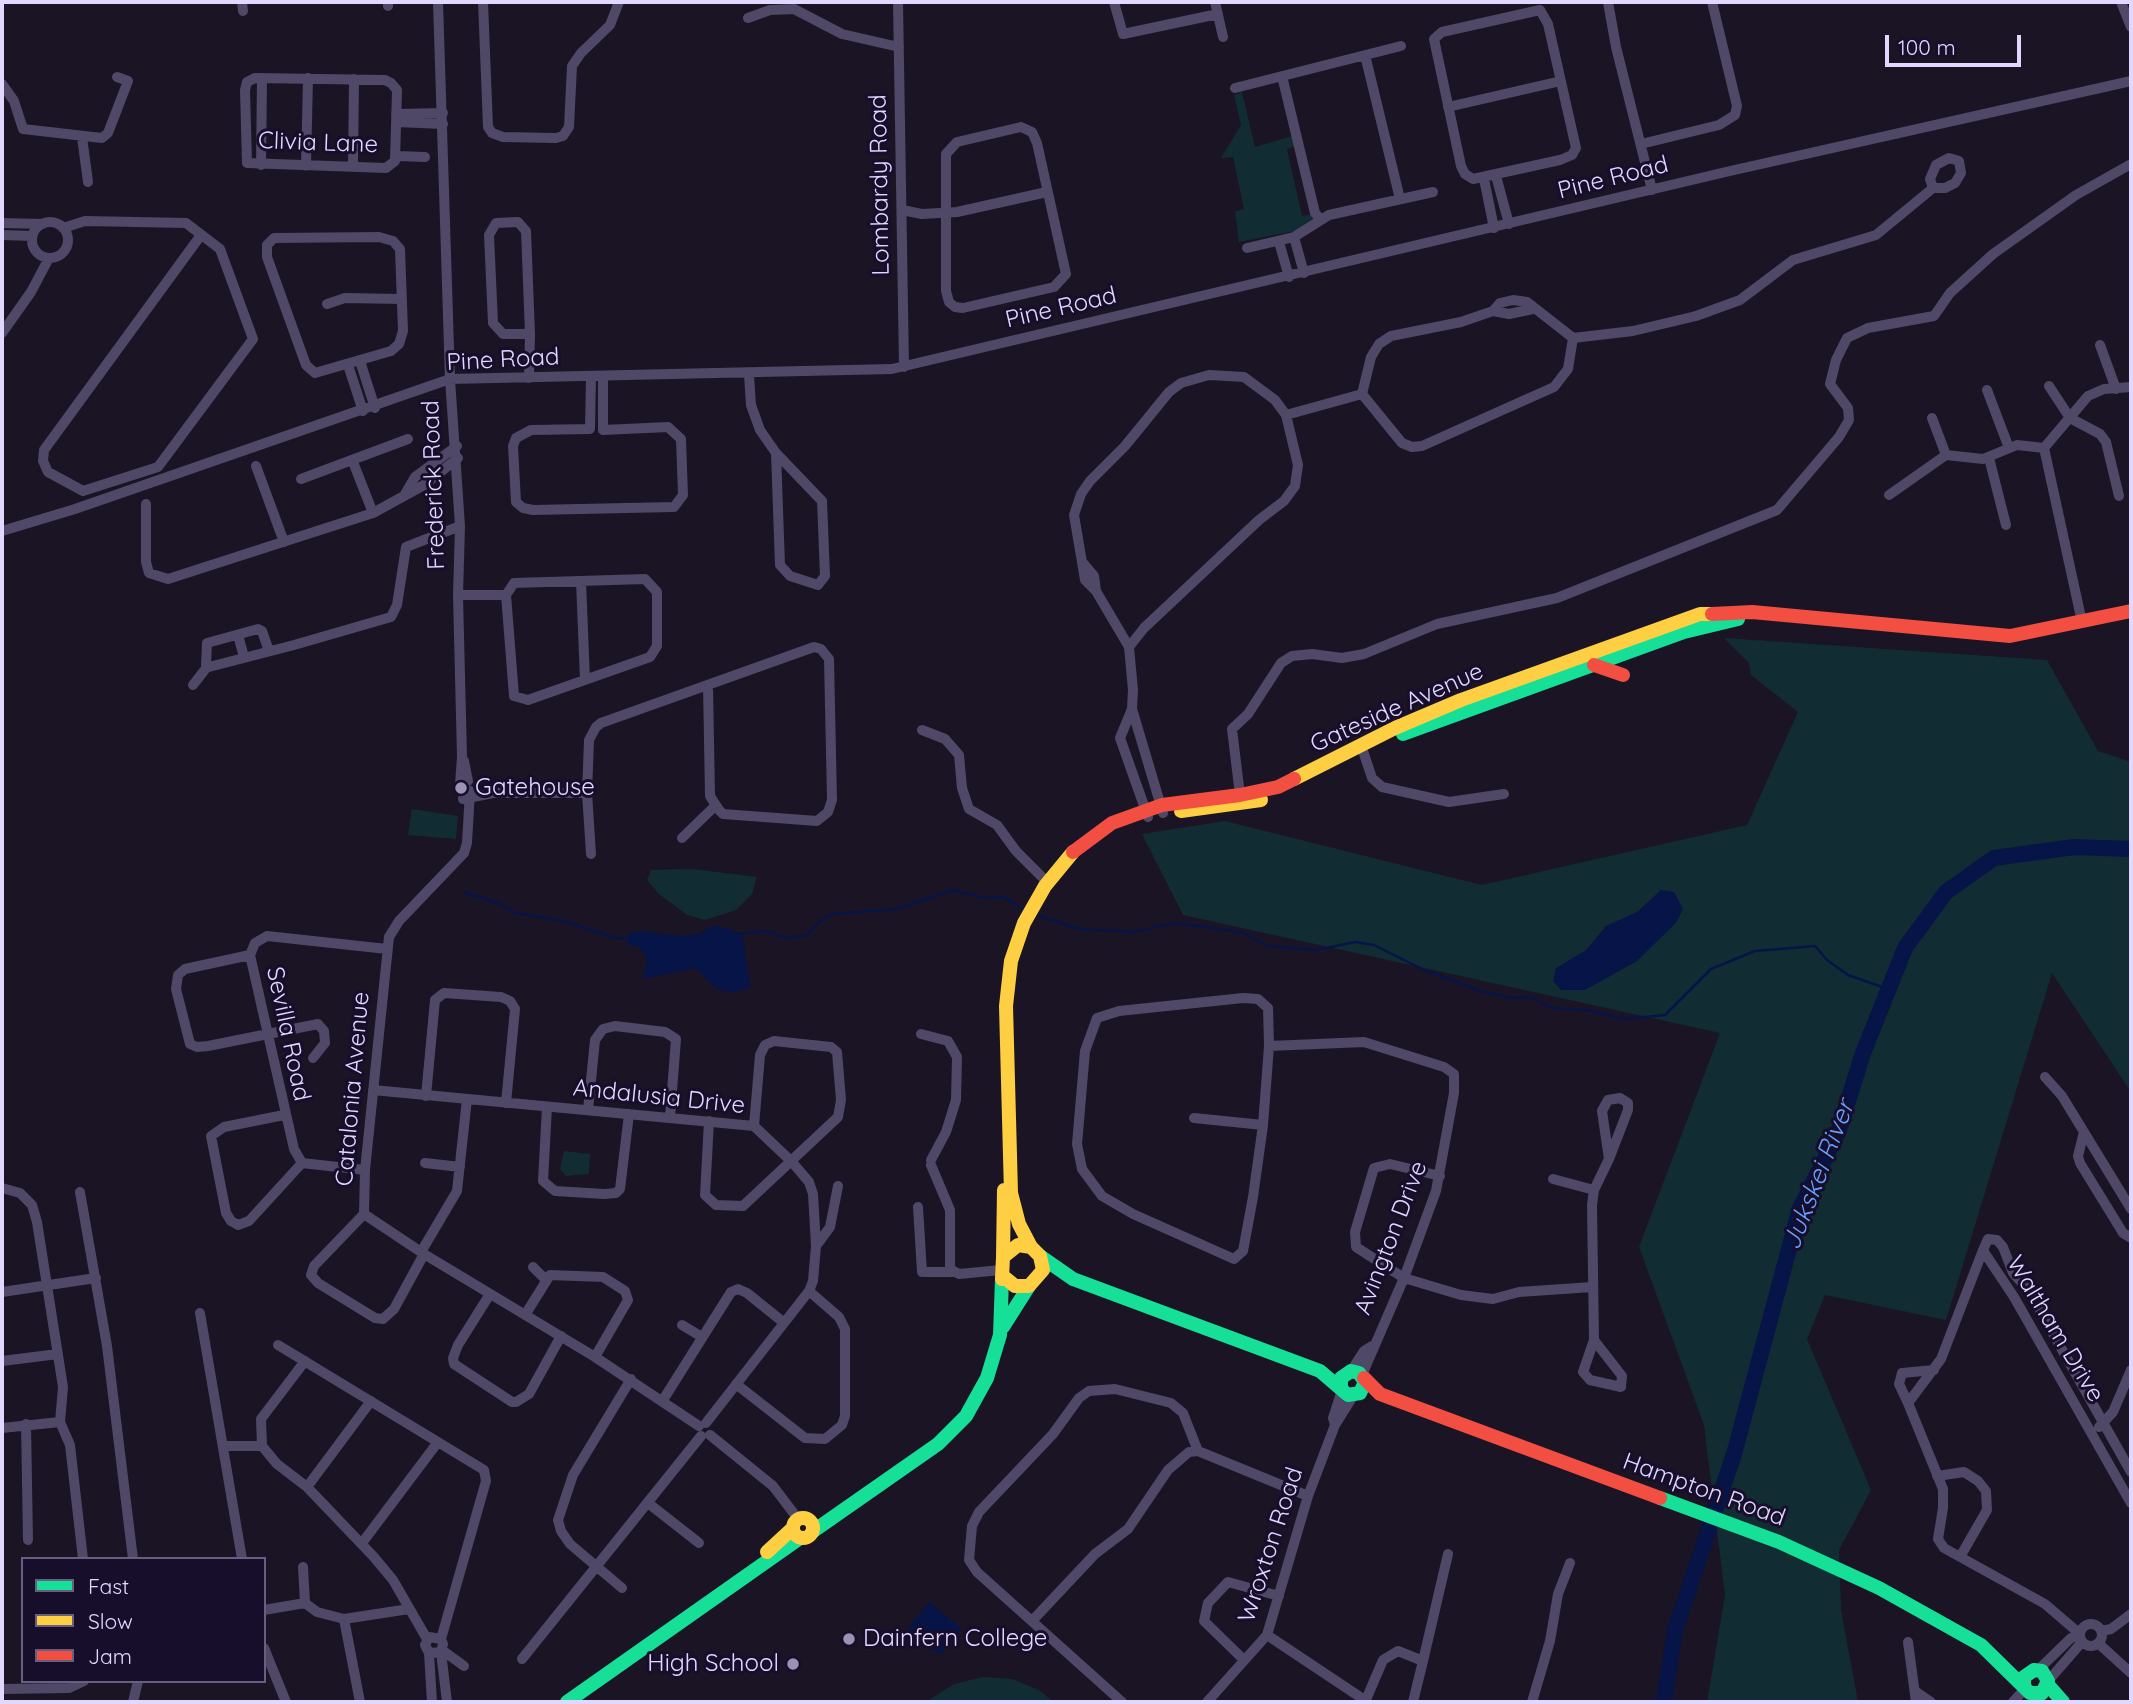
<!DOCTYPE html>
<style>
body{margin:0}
#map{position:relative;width:2133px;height:1704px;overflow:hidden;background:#1a1425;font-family:Quicksand,sans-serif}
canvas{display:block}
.frame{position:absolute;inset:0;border:4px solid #e2d7ff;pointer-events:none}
.legend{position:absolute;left:21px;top:1557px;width:245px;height:126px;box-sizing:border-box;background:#170e2b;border:2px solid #685e80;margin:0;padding:9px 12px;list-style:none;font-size:21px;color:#e2d7ff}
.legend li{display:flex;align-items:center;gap:14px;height:35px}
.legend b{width:35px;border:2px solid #685e80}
.scale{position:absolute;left:1885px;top:35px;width:136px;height:32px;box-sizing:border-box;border:4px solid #e2d7ff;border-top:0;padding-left:9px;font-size:21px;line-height:24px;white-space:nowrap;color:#e2d7ff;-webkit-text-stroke:5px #170e2b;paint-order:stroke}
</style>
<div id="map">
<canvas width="2133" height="1704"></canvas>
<div class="frame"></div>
<ul class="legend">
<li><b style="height:9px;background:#16e098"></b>Fast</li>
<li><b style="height:9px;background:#ffcf43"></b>Slow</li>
<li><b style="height:9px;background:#f24e42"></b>Jam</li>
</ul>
<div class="scale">100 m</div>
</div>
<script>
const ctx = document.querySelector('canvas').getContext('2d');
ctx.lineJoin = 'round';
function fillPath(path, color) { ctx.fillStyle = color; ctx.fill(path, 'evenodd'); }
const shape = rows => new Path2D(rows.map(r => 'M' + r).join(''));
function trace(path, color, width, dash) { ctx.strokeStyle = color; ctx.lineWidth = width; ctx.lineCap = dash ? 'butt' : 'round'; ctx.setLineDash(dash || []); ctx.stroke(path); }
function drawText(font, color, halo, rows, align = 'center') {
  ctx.font = font + ' Quicksand,sans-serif'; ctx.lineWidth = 6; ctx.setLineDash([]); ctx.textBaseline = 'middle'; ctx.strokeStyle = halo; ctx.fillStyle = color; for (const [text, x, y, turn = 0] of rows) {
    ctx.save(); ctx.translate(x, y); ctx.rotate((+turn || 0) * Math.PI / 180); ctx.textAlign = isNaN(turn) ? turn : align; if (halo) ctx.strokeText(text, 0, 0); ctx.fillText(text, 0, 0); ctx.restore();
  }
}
fillPath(shape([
 [1242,92,1255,147,1292,136,1295,146,1287,149,1302,216,1312,214,1313,219,1295,231,1239,242,1235,211,1244,209,1233,157,1221,158,1241,125,1234,95],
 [1724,638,2047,660,2098,751,2131,762,2131,1092,2052,973,1946,1320,1825,1295,1807,1339,1871,1490,1839,1550,1841,1610,1858,1702,1707,1702,1725,1595,1704,1425,1639,1247,1720,1033,1183,915,1142,834,1225,821,1482,885,1747,825,1798,712,1751,675,1749,663],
 [412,809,458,816,456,839,408,835],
 [692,869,725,873,757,877,752,894,736,910,705,920,687,915,659,894,647,880,651,870],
 [564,1151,590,1154,589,1174,566,1176,560,1169],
 [983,1677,1012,1679,1039,1690,1054,1702,926,1702,954,1684]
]), '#112d33');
fillPath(shape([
 [1661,890,1674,892,1683,909,1676,923,1637,961,1585,990,1561,990,1553,981,1556,968,1586,950,1606,926,1637,912],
 [715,925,729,929,743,937,750,987,732,993,715,988,696,968,642,979,647,961,640,947,628,945,628,934,640,931,681,936,698,934],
 [929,1602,962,1629,940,1655,908,1628]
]), '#071448');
trace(shape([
 [464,892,498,903,516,913,564,921,616,938,631,939],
 [1034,914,1079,929,1135,932,1173,923,1200,926,1243,933,1269,946,1317,950,1355,942,1374,945,1424,970,1481,991,1512,998,1531,997,1553,1008,1586,1010,1625,1019,1665,1015,1711,969,1755,951,1815,946,1827,960,1848,975,1888,989],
 [737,934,766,931,786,938,807,935,821,920,833,914,897,909,952,890,985,898,1004,897,1024,910]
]), '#071448', 2.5);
trace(shape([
 [1664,1702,1675,1630,1734,1454,1800,1208,1838,1133,1863,1053,1905,948,1946,892,1994,858,2074,847,2131,849]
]), '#071448', 16);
trace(shape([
 [242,2,243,11],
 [388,2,388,6],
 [438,2,450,379,460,526,458,595,462,757,460,784],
 [483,2,488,127,492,133,503,137,556,138,563,136,569,127,572,66,581,53,610,25,619,2],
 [898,2,904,367],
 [1114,2,1123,34,1218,14],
 [1215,2,1223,37],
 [1608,2,1616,47,1652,190],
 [2121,2,2131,27],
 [1540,10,1548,24,1576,148,1572,155,1560,160,1473,179,1465,174,1461,166,1434,39,1442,32,1540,10],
 [748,18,770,10,794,9,842,34,899,47],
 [1365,55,1400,199],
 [1282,76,1315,213,1321,220],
 [255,78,385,80,391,83,397,90,395,161,386,168,247,163,245,90,247,82,255,78],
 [2,84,14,101,23,129,102,138,108,133,128,81,117,77],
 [1235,88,1401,46],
 [1448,107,1561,81],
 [396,114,443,113],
 [397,122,443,124],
 [1021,127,1032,132,1037,143,1066,274,1054,287,963,308,955,307,949,302,946,291,946,154,957,142,1021,127],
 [82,137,88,182],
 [1641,144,1719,125,1735,115,1737,106,1712,2],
 [397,156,425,157],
 [261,165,262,78],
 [306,166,308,78],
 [353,167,354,79],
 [1496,176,1509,224],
 [1484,179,1494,228],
 [902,210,922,214,957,212,1047,192],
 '32 240a18 18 0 1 1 36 0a18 18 0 1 1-36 0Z',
 [2,223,43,224],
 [63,228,85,221,186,223,220,249,253,339,158,467,83,491,48,472,43,461,44,450,201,235],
 [2,235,32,236],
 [379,237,393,241,400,249,403,331,399,344,391,351,315,373,306,365,267,257,267,245,274,238,379,237],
 [1294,237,1304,273],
 [1279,242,1289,277],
 [1247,248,1294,237,1329,215,1433,192],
 [327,304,345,298,401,299],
 [1493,311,1509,314,1533,309],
 [2,333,31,292,49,258],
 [2100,345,2116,389],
 [360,361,375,408],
 [348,365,363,411],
 [749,375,751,405,760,430,776,453,822,501,825,576,818,585,790,576,780,565,776,453],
 [591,377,590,429,531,430,516,438,513,446,516,502,523,508,533,510,674,507,683,495,681,439,668,427,603,430,603,377],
 [529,378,530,334,526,231,518,222,496,223,489,235,493,323,503,334,530,334],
 [2049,386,2070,418,2100,434,2106,442,2119,496],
 [1987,390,2009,448],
 [1362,394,1371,357,1379,344,1391,336,1461,322,1493,311,1500,303,1513,300,1527,302,1573,338,1633,331,1696,316,1740,300,1793,260,1876,235,1933,188,1945,188,1955,183,1961,173,1959,161,1949,158,1936,165,1930,179,1933,188],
 [1362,394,1402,443,1412,447,1422,446,1554,387,1568,369,1573,338],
 [1286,415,1362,394],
 [1932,418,1946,455],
 [2044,448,2082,622],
 [2044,448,2088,396,2104,389,2131,387],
 [1989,458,2006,525],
 [353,462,373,513],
 [256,466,284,542],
 [301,479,408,439],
 [1889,495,1946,455,1983,459,2017,445,2044,448],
 [404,496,415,477,457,446],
 [146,504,146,562,149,573,168,579,373,513,424,485,458,458],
 [2,531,75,509,450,379,892,369,1730,171,2131,81],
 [1083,563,1094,576,1096,591],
 [645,579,657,592,657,646,650,657,528,700,514,696,506,595,514,583,645,579],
 [581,581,585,680],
 [458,595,506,595],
 [238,635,244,657],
 [1129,647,1144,628,1259,520,1284,501,1295,486,1298,465,1286,415,1275,400,1244,377,1209,375,1181,383,1169,392,1125,446,1090,481,1081,494,1074,515,1085,580,1096,591,1129,647,1133,690,1132,709,1163,813],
 [269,651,262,631,258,629,207,643,206,665,209,667,294,645,391,617,397,605,406,547,460,526],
 [193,685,207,667],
 [1132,709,1120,738,1148,817],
 [922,730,945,739,959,755,962,788,969,809,997,825,1016,851,1048,883],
 [1361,745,1372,778,1382,787,1449,802,1504,794],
 [464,761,468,781],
 [1240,795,1232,729,1248,714,1281,663,1292,656,1312,654,1342,658,1364,654,1437,624,1557,598,1777,510,1839,437,1849,420,1848,408,1830,384,1836,360,1847,338,1868,328,1934,316,1950,293,1993,254,2076,195,2131,164],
 [463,799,493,793,587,793],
 [682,838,715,806],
 [591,854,587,793,589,740,596,727,601,723,814,647,821,649,829,659,832,800,828,812,817,821,723,814,719,810,710,796,708,685],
 [250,955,185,969,178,975,176,989,190,1044,197,1047,208,1046,318,1024,324,1031,325,1043,313,1058],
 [1243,998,1258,999,1268,1008,1269,1046,1263,1125,1253,1197,1243,1251,1234,1259,1133,1214,1102,1196,1082,1169,1077,1144,1085,1051,1097,1018,1119,1011,1243,998],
 [921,1034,948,1041,957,1057,956,1100,946,1132,931,1160],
 [1269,1046,1364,1042,1444,1067,1454,1074,1454,1093,1436,1191,1404,1278,1362,1375],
 [2045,1077,2062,1096,2131,1209],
 [373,1090,754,1126,792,1162,809,1182,813,1194,816,1246,813,1281,809,1291,706,1423],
 [426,1096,435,1000,444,993,501,997,510,1001,515,1009,506,1103],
 [547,1107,543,1181,555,1191,604,1194,616,1193,620,1189,629,1114],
 [588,1110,595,1040,603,1029,615,1026,665,1032,676,1039,670,1117],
 [284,1115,224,1127,211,1136,226,1213,231,1221,238,1225,249,1221,302,1163],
 [1194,1118,1263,1125],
 [709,1121,705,1195,716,1205,743,1206,838,1117,841,1100,837,1052,831,1047,774,1041,765,1045,760,1055,754,1126],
 [2084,1132,2078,1156,2080,1163,2123,1233,2131,1238],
 [425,1163,460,1167],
 [931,1165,950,1210,950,1269,959,1274,1001,1270],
 [365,1170,302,1163,294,1149,250,955,255,943,267,936,387,949],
 [1440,1176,1390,1164,1374,1168,1355,1232,1356,1247,1404,1278,1461,1295,1493,1299,1519,1292,1592,1287],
 [1553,1179,1594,1190],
 [2,1188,20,1193,32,1205,37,1222,63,1387,60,1422,70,1445,83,1559],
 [80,1192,107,1346,133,1559],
 [918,1207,922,1272,953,1272],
 [364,1214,365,1170,389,937,399,921,464,853,467,843,470,791],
 [364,1214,424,1254,595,1357,699,1426],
 [364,1214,314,1266,311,1275,318,1283,375,1318,383,1319,394,1309,424,1254],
 [816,1246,830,1227,838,1186],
 [1983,1250,1941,1359,1908,1403,1943,1489,1943,1508,1938,1539,1944,1548,2045,1604,2080,1634],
 [421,1252,457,1191,467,1099],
 [533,1267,546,1280],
 [2,1292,96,1278],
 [490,1294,458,1345,453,1358,454,1364,512,1402,516,1402,529,1394,561,1336],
 [200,1313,242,1559],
 [525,1315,550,1275,603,1277,625,1291,628,1300,595,1357],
 [682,1325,702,1337],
 [1594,1340,1622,1376,1621,1387,1590,1380,1583,1372,1594,1340,1592,1205,1594,1190,1609,1159,1628,1110,1628,1103,1620,1098,1608,1100,1602,1111,1609,1159],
 [278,1345,484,1470,486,1481,441,1639],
 [2,1361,58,1354],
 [305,1361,261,1419,262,1446,277,1464,307,1487,373,1556,393,1580,427,1639],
 [1351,1371,1364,1351,1372,1346],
 [736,1384,805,1438,825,1439,842,1425,845,1416,845,1329,839,1317,809,1291],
 [663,1400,731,1292,738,1289,747,1293,783,1322],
 [1908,1403,1899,1384,1902,1373,1934,1370],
 [26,1424,28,1540],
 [1335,1425,1333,1418,1342,1390],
 [2099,1427,2113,1412,2131,1370],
 [2,1428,60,1422],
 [710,1435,773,1486,798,1519],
 [224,1446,262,1446],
 [2131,1472,2029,1291,2013,1273,2003,1247,1997,1240,1988,1239,1983,1250,1986,1255,2014,1297,2131,1503],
 [1937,1476,1964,1472,1978,1481,1986,1491,1987,1510,1960,1557],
 [307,1487,371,1401],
 [648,1503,699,1543],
 [362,1543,438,1442],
 [303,1567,305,1603,317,1612,344,1619,409,1609],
 [622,1588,570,1544,561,1531,558,1520,573,1475,631,1379],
 [264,1610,305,1603],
 [344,1619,360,1702],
 [1032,1621,1095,1554,1128,1529,1168,1470,1189,1452,1198,1451,1308,1496],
 '2080 1635a11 11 0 1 1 22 0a11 11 0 1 1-22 0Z',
 [2101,1631,2111,1629,2131,1614],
 [1267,1635,1366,1701],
 [1908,1642,1916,1702],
 [2098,1643,2131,1673],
 [264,1648,286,1702],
 [442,1650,464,1666],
 [441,1652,447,1702],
 [429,1653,441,1652,443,1644,441,1639,429,1637,425,1645,429,1653,432,1702],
 [522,1659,701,1436],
 [1244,1660,1204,1621,1208,1603,1228,1582,1279,1596],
 [1423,1661,1448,1554],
 [2038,1670,2071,1638,2080,1635],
 [2048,1681,2082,1642],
 [2,1689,69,1688,84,1681],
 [1915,1691,1931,1702],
 [133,1702,138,1681],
 [1122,1702,977,1572,969,1560,972,1526,979,1512,1053,1434,1079,1398,1089,1391,1115,1389,1171,1403,1183,1413,1198,1451],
 [1207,1702,1267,1635,1308,1496,1335,1425,1353,1396],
 [1365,1702,1383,1660,1398,1651,1423,1661,1413,1702],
 [1532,1702,1550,1641,1558,1594,1570,1563],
 [2013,1702,2025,1689]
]), '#4f4866', 10);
trace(shape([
 [1403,734,1684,632,1738,619],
 [1040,1256,1073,1279,1320,1371,1348,1395,1360,1393,1365,1382,1359,1373,1351,1371,1341,1378,1341,1386],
 [1003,1327,1029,1286],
 [1660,1498,1779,1542,1879,1588,1981,1645,2030,1693,2042,1693,2048,1681,2042,1671,2034,1670,2024,1677,2024,1685],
 [812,1532,938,1444,966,1416,987,1378,1000,1335,1002,1279],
 [2048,1685,2063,1702],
 [567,1702,800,1538]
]), '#16e098', 14);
trace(shape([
 [1294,779,1395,728,1461,700,1700,614,1712,614],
 [1181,811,1261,800],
 [1031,1247,1019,1224,1011,1193,1006,1006,1011,961,1024,923,1045,886,1073,852],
 [1003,1257,1004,1190],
 [1002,1279,1003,1257,1018,1245,1031,1247,1040,1256,1043,1270,1029,1286,1015,1286,1004,1277],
 '793 1528a10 10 0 1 1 20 0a10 10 0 1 1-20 0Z',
 [767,1552,793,1528]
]), '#ffcf43', 14);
trace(shape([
 [1712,614,1752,612,2010,636,2131,611],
 [1594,665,1623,675],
 [1073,852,1112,823,1162,805,1240,795,1278,787,1294,779],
 [1364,1378,1380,1394,1660,1498]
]), '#f24e42', 14);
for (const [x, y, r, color] of [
 [461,788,7,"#9c93b3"],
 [849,1639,7,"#9c93b3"],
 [793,1664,7,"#9c93b3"]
]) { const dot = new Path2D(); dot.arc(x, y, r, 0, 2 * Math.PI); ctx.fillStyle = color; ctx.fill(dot); trace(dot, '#170e2b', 2.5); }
drawText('24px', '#e2d7ff', '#170e2b', [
 ["Clivia Lane",318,143,2],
 ["Pine Road",1613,178,-14],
 ["Lombardy Road",880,185,-91],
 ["Pine Road",1061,308,-13],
 ["Pine Road",503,360,-3],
 ["Frederick Road",434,485,-92],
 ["Gateside Avenue",1397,708,-24],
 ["Sevilla Road",288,1034,78],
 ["Catalonia Avenue",353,1089,-85],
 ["Andalusia Drive",659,1097,6],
 ["Avington Drive",1391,1238,-69],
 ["Waltham Drive",2055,1329,59],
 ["Hampton Road",1704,1490,20],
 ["Wroxton Road",1271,1545,-72]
]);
drawText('24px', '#e2d7ff', '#170e2b', [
 ["Gatehouse",475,788],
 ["Dainfern College",863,1639],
 ["High School",779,1664,"right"]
], 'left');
drawText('italic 26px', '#659fff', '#170e2b', [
 ["Jukskei River",1819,1175,-69]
]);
</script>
